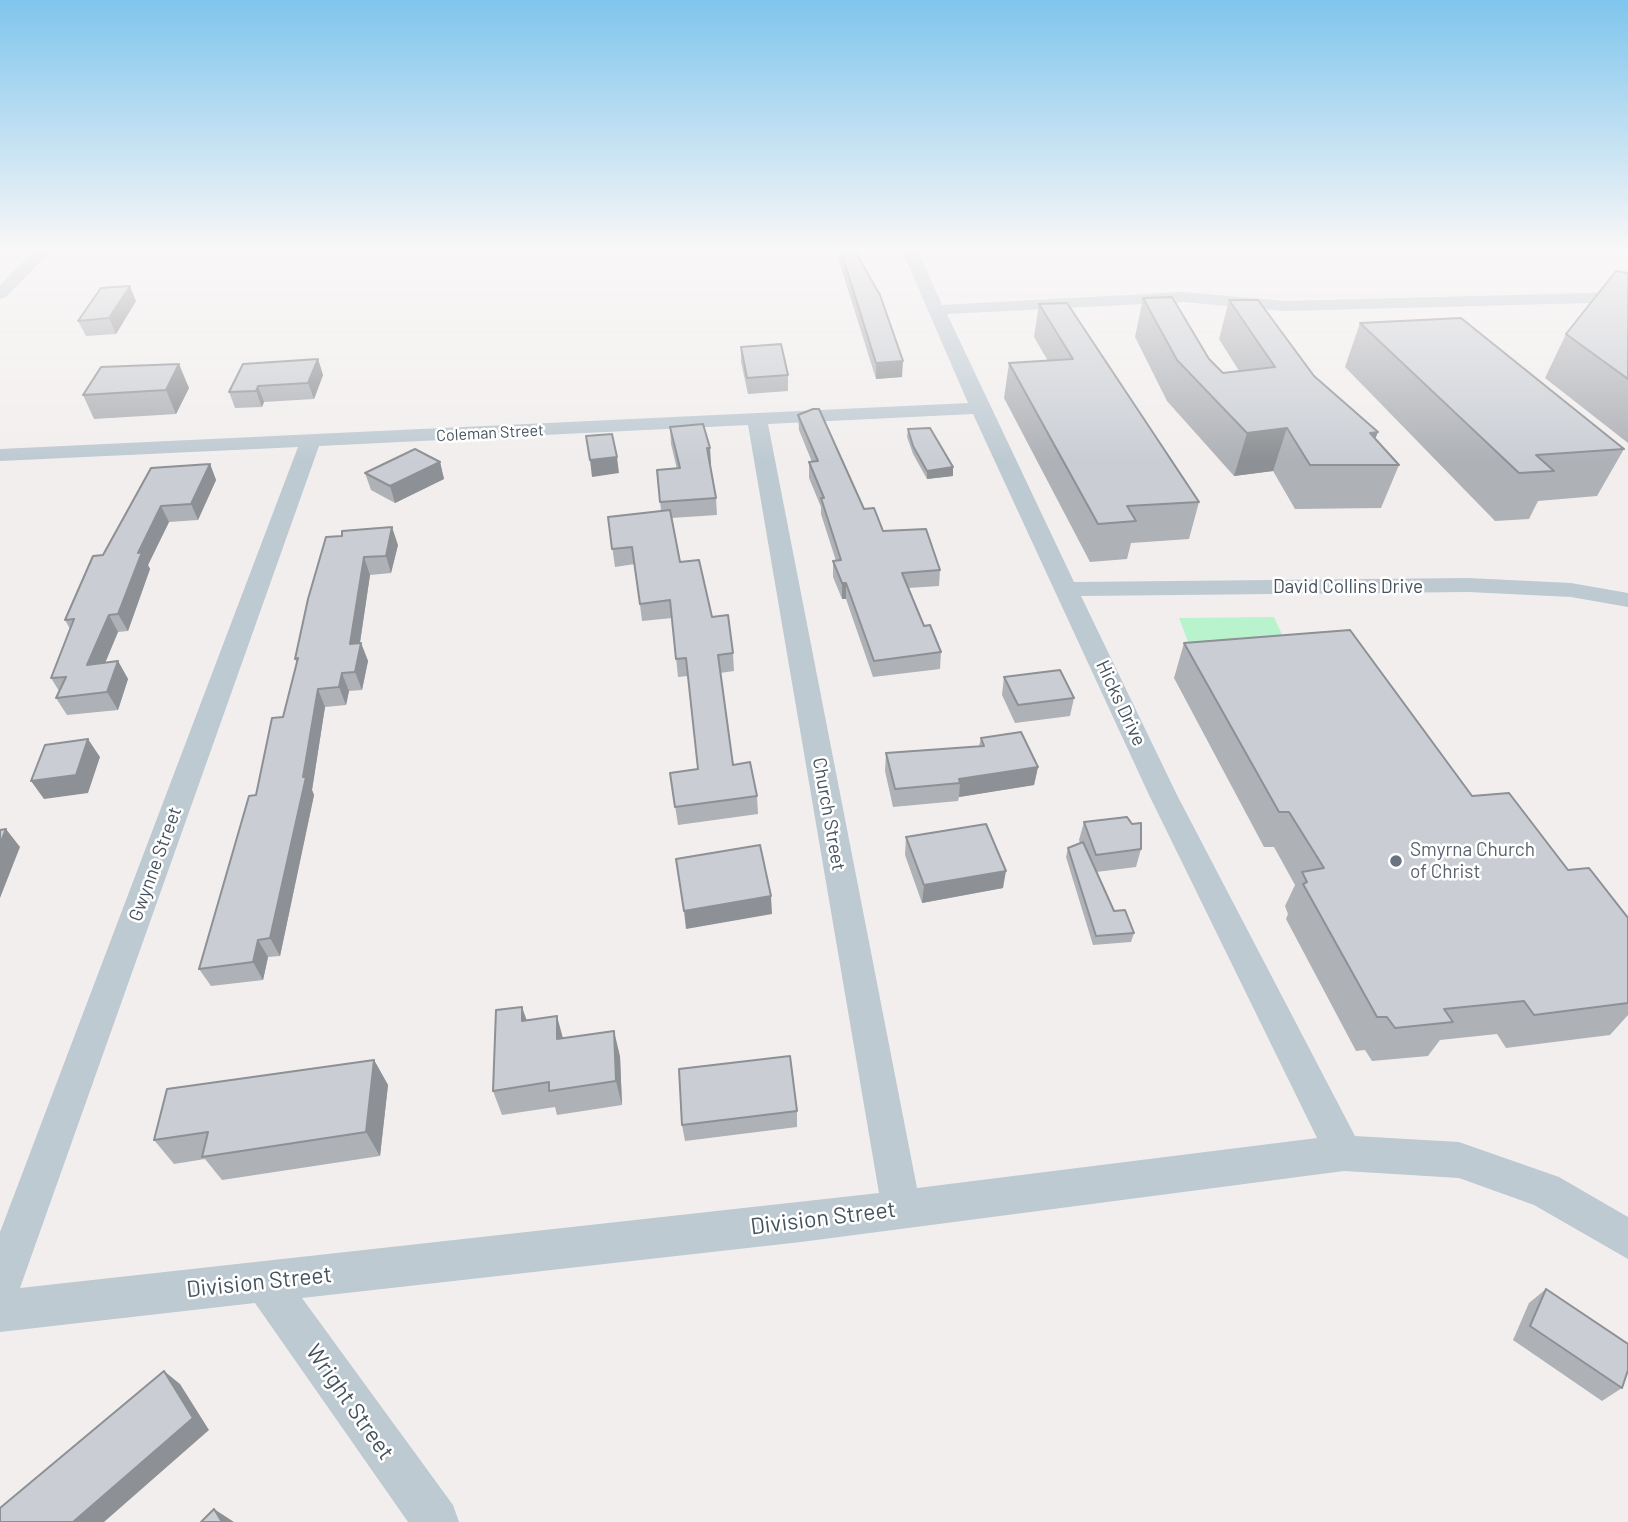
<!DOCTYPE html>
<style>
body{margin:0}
canvas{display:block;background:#f2eeee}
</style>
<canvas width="1628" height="1522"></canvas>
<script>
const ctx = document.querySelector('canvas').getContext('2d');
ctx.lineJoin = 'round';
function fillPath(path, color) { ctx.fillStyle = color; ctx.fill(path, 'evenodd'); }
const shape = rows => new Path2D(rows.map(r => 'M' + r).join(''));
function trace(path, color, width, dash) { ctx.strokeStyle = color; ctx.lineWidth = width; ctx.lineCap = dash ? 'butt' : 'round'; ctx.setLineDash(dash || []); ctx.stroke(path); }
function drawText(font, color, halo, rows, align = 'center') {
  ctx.font = font + ' Barlow,sans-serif'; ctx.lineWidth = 5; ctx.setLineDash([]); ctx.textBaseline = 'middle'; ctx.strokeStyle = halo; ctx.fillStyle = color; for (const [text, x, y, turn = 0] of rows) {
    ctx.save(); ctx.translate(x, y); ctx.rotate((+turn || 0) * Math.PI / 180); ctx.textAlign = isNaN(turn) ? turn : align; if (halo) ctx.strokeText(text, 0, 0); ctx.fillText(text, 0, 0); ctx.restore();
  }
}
fillPath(shape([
 [1274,617,1285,641,1188,642,1179,618]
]), '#b9f3ce');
fillPath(shape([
 [37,248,54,248,6,297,0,299,0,285,37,248],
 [901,248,917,248,942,305,1183,292,1285,301,1628,292,1628,302,1285,311,1183,302,947,314,1074,582,1468,578,1571,583,1628,593,1628,607,1571,597,1468,592,1081,596,1177,795,1355,1136,1459,1142,1559,1177,1628,1217,1628,1259,1534,1205,1459,1178,1344,1171,801,1242,302,1298,453,1505,459,1522,408,1522,255,1303,0,1332,0,1232,298,447,0,461,0,449,968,403,901,248],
 [973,414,1149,795,1317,1138,917,1188,768,424,973,414],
 [748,425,879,1193,20,1288,319,446,748,425]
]), '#becad2');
fillPath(shape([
 [107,248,159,248,157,251,108,252],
 [293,248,321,248,294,250],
 [839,248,853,248,902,377,876,379,839,261],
 [1628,273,1628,443,1545,378,1566,334],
 [1143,298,1223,373,1239,371,1219,339,1229,300,1314,376,1399,465,1381,508,1295,509,1273,471,1234,476,1167,401,1135,337],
 [136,301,116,334,86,336,78,321],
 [1039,304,1199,502,1189,539,1131,543,1127,559,1090,562,1004,398,1009,363,1048,361,1034,337],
 [1360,323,1624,449,1597,496,1538,501,1529,519,1495,521,1345,367],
 [741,347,788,375,788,391,748,394,741,362],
 [318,359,323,375,314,399,264,402,262,407,235,408,229,392],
 [189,388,176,414,94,419,83,395],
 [798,415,864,509,883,531,940,570,939,586,908,588,924,626,941,652,940,669,873,677,846,599,842,599,833,577,833,561,836,561,821,514,821,507,809,478,809,462,812,462,799,430],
 [670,427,711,464,710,464,716,498,717,515,671,518,680,562,733,653,734,671,720,673,733,765,757,796,758,814,678,825,670,773,698,769,688,676,678,677,672,618,642,621,635,564,615,567,608,517,661,511,657,470,677,469,671,444],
 [908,429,953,467,953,476,927,479,913,454,907,437],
 [440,462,444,479,395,503,371,490,365,473],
 [210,464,216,480,198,520,169,522,148,565,150,569,128,631,118,632,105,663,118,661,128,679,118,710,67,715,56,698,59,691,51,678,70,629,65,620,103,555],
 [326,537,398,545,391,573,370,575,360,643,361,643,368,661,362,690,349,691,346,705,325,707,312,790,314,795,280,956,268,957,263,980,211,986,199,969,256,795,283,717,297,663,295,659],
 [1184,643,1472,796,1628,918,1628,1015,1610,1035,1506,1048,1497,1034,1440,1040,1428,1056,1372,1061,1365,1050,1356,1051,1286,919,1288,914,1285,906,1295,885,1274,847,1264,847,1174,678],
 [1004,677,1074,698,1070,716,1015,723,1002,695],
 [981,738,1038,767,1034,785,959,797,958,801,893,807,885,771,886,753,979,746],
 [1084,822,1141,849,1136,867,1096,872,1114,911,1134,933,1131,942,1093,945,1066,857,1068,848,1080,843,1079,840],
 [906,837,1003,888,922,903,905,855],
 [527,1020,563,1038,620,1056,622,1105,557,1115,555,1107,502,1115,493,1091],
 [374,1060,388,1085,380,1156,222,1180,205,1159,174,1164,154,1140],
 [797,1111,797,1127,685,1141,682,1125],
 [1546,1289,1622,1388,1602,1401,1513,1340,1529,1303]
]), '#aeb1b6');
fillPath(shape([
 [130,286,136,301,116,334,109,318],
 [318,359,323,375,314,399,308,383],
 [903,361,902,377,876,379,876,363],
 [179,364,189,388,176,414,166,390],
 [258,386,264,402,262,407,256,391],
 [1287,428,1273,471,1234,476,1247,433],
 [1378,432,1365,465,1370,433],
 [707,448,710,448,711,464,708,465],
 [617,457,619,473,592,477,590,460],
 [440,462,444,479,395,503,390,486],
 [210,464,216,480,198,520,191,504],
 [953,467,953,476,927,479,927,471],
 [161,506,169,522,148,565,150,569,128,631,118,614,138,553],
 [392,527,398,545,391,573,386,556],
 [364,557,370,575,357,662,350,644],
 [842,583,846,583,846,599,842,599],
 [109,615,118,632,97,682,87,665],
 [361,643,368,661,362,690,355,672],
 [118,661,128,679,118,710,107,692],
 [342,673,349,691,346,705,339,687],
 [318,689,325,707,312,790,314,795,280,956,270,938,303,777],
 [88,739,100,757,88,793,44,799,31,781],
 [1038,767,1034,785,959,797,960,783,959,779],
 [6,829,20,847,0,898,0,844],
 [1006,871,1003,888,922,903,924,885],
 [771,896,772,914,686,929,684,911],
 [258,940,268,957,263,980,253,962],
 [522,1007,531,1032,522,1021],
 [557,1016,564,1042,557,1039],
 [614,1031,620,1056,622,1105,616,1081],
 [374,1060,388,1085,380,1156,366,1132],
 [164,1371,180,1384,209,1430,104,1522,73,1522],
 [214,1509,234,1522,222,1522]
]), '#8d9094');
const building = shape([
 [840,248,853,248,880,295,903,361,876,363,840,248],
 [1616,271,1628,273,1628,379,1566,334,1616,271],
 [130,286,109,318,78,321,101,288,130,286],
 [1172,297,1209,359,1223,373,1275,367,1229,300,1258,300,1314,376,1378,432,1370,433,1399,465,1310,465,1287,428,1247,433,1177,360,1143,298,1172,297],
 [1067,303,1199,502,1127,506,1136,521,1098,524,1009,363,1073,359,1039,304,1067,303],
 [1461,318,1624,449,1536,455,1554,471,1519,473,1360,323,1461,318],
 [781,344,788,375,747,378,741,347,781,344],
 [318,359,308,383,258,386,256,391,229,392,243,364,318,359],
 [179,364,166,390,83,395,101,367,179,364],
 [813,409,819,409,864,509,874,508,883,531,926,529,940,570,902,573,924,626,930,625,941,652,874,661,846,583,842,583,833,561,841,560,821,498,824,498,809,462,818,461,798,415,813,409],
 [703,424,710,448,707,448,716,498,660,502,657,470,680,468,670,427,703,424],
 [930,428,953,467,927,471,913,446,908,429,930,428],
 [612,434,617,457,590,460,586,436,612,434],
 [415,449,440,462,390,486,365,473,415,449],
 [210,464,191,504,161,506,138,553,142,552,118,614,109,615,87,665,118,661,107,692,56,698,66,677,51,678,74,619,65,620,93,556,103,555,151,468,210,464],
 [670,510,680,562,699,560,712,617,728,615,733,653,718,655,733,765,750,762,757,796,675,807,670,773,698,769,686,658,676,659,670,600,640,604,632,547,612,549,608,517,670,510],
 [392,527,386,556,364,557,350,644,361,643,355,672,342,673,339,687,318,689,303,777,306,777,270,938,258,940,253,962,199,969,249,796,256,795,272,718,283,717,298,658,295,659,308,599,326,537,342,536,342,531,392,527],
 [1350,630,1472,796,1509,793,1568,870,1589,868,1628,918,1628,1003,1534,1015,1524,1001,1444,1009,1453,1022,1395,1028,1387,1017,1377,1017,1303,884,1307,882,1302,872,1324,868,1289,812,1279,812,1184,643,1350,630],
 [1060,670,1074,698,1018,705,1004,677,1060,670],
 [1021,732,1038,767,959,779,960,783,895,789,886,753,984,746,981,738,1021,732],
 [88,739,76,775,31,781,45,745,88,739],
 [1127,817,1132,824,1141,823,1141,849,1096,855,1084,822,1127,817],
 [986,824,1006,871,924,885,906,837,986,824],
 [6,829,0,844,0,830,6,829],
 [1083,842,1114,911,1125,910,1134,933,1096,936,1068,848,1083,842],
 [760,845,771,896,684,911,676,859,760,845],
 [522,1007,522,1021,557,1016,557,1039,614,1031,616,1081,549,1091,549,1082,493,1091,496,1010,522,1007],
 [790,1056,797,1111,682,1125,679,1069,790,1056],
 [374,1060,366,1132,202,1157,208,1132,154,1140,167,1089,374,1060],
 [1546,1289,1628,1344,1628,1370,1622,1388,1530,1326,1546,1289],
 [164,1371,193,1418,73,1522,0,1522,0,1508,164,1371],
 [214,1509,222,1522,201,1522,214,1509]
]);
fillPath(building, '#caced4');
trace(building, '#8d9094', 2);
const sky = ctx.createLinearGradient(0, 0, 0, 461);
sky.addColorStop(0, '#7fc5ed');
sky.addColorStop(0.54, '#f9f7f7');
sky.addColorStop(1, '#f9f7f700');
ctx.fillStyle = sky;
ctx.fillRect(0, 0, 1628, 461);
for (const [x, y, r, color] of [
 [1396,861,7,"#6b7280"]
]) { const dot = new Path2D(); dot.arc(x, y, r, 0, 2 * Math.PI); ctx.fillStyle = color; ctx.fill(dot); trace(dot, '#fff', 2.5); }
drawText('16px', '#45535e', '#fff', [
 ["Coleman Street",490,433,-3]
]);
drawText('19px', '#45535e', '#fff', [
 ["David Collins Drive",1348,587],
 ["Hicks Drive",1121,703,65],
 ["Church Street",829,814,80],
 ["Gwynne Street",155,864,-70]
]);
drawText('19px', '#5b616d', '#fff', [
 ["Smyrna Church",1410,850],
 ["of Christ",1410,872]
], 'left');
drawText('23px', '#45535e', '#fff', [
 ["Division Street",823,1218,-7],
 ["Division Street",259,1282,-6],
 ["Wright Street",350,1402,55]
]);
</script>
